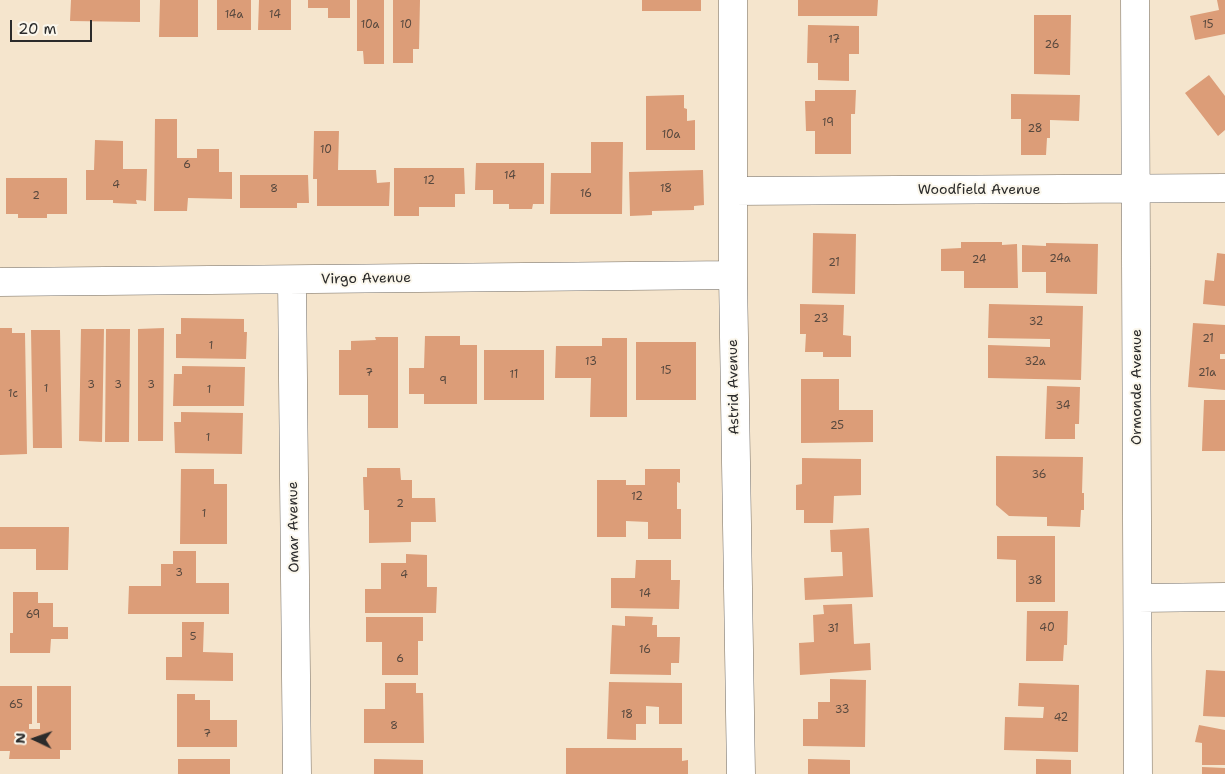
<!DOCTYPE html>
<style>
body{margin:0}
#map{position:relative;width:1225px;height:774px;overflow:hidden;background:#f5e5cd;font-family:"Shantell Sans",sans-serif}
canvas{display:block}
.north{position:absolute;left:10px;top:714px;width:50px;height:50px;-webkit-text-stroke:4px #fbf7ec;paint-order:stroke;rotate:273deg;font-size:14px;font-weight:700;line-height:20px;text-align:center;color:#2b2b2b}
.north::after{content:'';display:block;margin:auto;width:18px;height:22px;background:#2b2b2b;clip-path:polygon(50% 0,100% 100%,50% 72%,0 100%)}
.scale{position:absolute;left:10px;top:20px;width:82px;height:22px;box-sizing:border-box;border:2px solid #2b2b2b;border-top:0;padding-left:6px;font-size:15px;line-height:18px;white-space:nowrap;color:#2b2b2b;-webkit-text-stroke:4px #fbf7ec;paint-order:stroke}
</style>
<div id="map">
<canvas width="1225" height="774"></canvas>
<div class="north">N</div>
<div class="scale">20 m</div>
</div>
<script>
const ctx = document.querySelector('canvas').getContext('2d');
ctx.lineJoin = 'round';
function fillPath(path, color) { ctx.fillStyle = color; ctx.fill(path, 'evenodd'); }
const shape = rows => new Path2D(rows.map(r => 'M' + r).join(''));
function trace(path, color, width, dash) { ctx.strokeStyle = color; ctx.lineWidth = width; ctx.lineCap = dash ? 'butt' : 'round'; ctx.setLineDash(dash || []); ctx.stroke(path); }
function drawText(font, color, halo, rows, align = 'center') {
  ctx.font = font + ' "Shantell Sans",sans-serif'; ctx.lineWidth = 4; ctx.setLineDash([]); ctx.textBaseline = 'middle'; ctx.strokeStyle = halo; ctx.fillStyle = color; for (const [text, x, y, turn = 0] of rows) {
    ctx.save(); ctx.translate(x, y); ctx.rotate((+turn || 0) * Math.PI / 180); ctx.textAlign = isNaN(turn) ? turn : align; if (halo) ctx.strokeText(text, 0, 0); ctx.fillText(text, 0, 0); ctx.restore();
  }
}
fillPath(shape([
 [71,0,140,0,140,22,70,21],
 [160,0,198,0,198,37,159,37],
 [217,0,251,0,251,30,217,30],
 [259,0,291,0,291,30,258,30],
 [308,0,350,0,350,18,328,18,328,8,308,8],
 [357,0,384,0,384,64,364,64,363,51,357,51],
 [393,0,420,0,419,49,413,49,413,63,393,63],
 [642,0,701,0,701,11,642,11],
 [798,0,878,0,877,16,798,16],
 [1217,0,1225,0,1225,34,1195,40,1190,16,1219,10],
 [1034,15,1071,15,1070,75,1034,74],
 [808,25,859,26,859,54,849,54,849,81,818,80,818,63,807,63],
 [1209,75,1225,96,1225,130,1218,136,1185,93],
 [815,90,856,90,855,114,851,114,851,154,815,154,815,131,806,131,805,101,815,101],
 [1011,94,1080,95,1079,121,1050,120,1050,138,1047,138,1046,155,1021,155,1021,119,1011,119],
 [684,95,684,108,687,109,687,121,695,120,695,150,646,150,646,96],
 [155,119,177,119,177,158,197,158,197,149,219,149,219,172,232,172,232,199,188,198,187,211,154,211],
 [314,131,339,131,338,170,376,170,377,183,390,182,389,206,317,206,317,179,313,179],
 [95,140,123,141,123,169,147,169,146,201,136,200,137,204,113,203,113,200,86,200,86,170,94,170],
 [591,142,623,142,622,214,550,214,551,173,591,173],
 [476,163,544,163,544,204,533,204,532,209,509,209,509,204,493,204,493,190,475,190],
 [394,168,464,168,465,194,455,194,455,207,419,207,419,216,394,216],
 [703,170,704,205,694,206,694,210,652,211,652,215,630,216,629,172],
 [240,175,308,175,309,203,297,203,297,208,240,208],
 [6,178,67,178,67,214,47,214,47,218,18,218,18,214,6,214],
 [813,233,856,234,855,294,812,293],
 [961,242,1002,242,1002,245,1017,244,1018,288,964,288,964,271,941,271,941,249,961,248],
 [1046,243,1098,244,1097,294,1046,293,1046,272,1022,272,1022,245,1046,246],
 [1217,253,1225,254,1225,306,1203,304,1205,280,1214,281],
 [800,304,844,305,843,335,851,336,851,357,823,357,823,352,805,352,806,334,800,334],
 [989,304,1083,306,1081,380,988,378,988,345,1050,347,1050,339,988,338],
 [181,318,244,319,244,332,247,332,246,359,176,358,176,334,181,334],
 [1193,323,1225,325,1225,354,1220,354,1220,359,1225,359,1225,390,1188,387],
 [0,328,12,328,12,333,25,333,27,454,0,455],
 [164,328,163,441,138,441,138,329],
 [81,329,104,329,102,442,79,441],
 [106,329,130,329,129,442,105,442],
 [31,330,60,330,62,448,33,448],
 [425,336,460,336,460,345,477,345,477,404,424,404,424,394,409,394,409,368,424,368],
 [375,337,398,337,398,428,368,428,368,395,339,395,339,350,351,350,351,341,376,340],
 [602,338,627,338,627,417,590,417,591,378,555,378,556,346,602,346],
 [636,342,696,342,696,400,636,400],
 [484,350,544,350,544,400,484,400],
 [182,366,245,367,244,406,173,406,174,374,182,374],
 [801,379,839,379,839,410,873,410,873,442,801,443],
 [1047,386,1080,387,1079,424,1075,424,1075,439,1045,439],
 [1204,400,1225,400,1225,451,1202,451],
 [181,412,243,413,242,454,175,453,174,422,181,422],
 [996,456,1083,457,1082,493,1084,493,1084,510,1081,510,1080,527,1047,526,1047,517,1009,516,996,505],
 [802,458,861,459,861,495,834,496,833,523,804,523,804,510,796,510,796,485,802,484],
 [367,468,400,468,401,480,412,480,412,498,435,498,436,522,411,522,411,542,369,543,369,510,364,510,363,477,367,477],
 [181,469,214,469,214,484,227,484,227,544,180,544],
 [645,469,680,469,680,483,677,482,677,509,681,509,681,539,648,539,648,522,626,521,626,537,597,537,597,480,626,480,626,485,645,485],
 [0,527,69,527,68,570,36,570,36,549,0,549],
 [869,528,873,597,805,600,804,578,843,576,842,552,831,552,830,530],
 [997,536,1055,536,1055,602,1016,602,1016,560,997,559],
 [173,551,196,551,196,583,229,583,229,614,128,614,129,586,161,586,161,564,173,564],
 [406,554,427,555,427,587,437,587,436,613,365,613,365,589,381,589,381,563,406,563],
 [636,560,671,560,671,580,680,580,679,609,611,608,611,578,635,578],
 [13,592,38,592,38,603,53,603,53,627,68,627,68,639,51,639,50,653,10,653,10,633,13,633],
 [852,604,854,644,870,643,871,670,800,675,799,643,814,642,813,615,824,614,823,605],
 [1027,611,1068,611,1067,645,1064,645,1063,661,1026,661],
 [625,616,653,617,652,625,657,625,657,637,680,637,679,663,671,663,671,675,610,674,612,625,625,626],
 [366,617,423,617,423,641,418,641,418,675,382,675,382,642,366,642],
 [182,622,204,622,203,652,233,653,233,681,166,680,166,657,182,657],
 [1206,670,1225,671,1225,717,1203,716],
 [830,679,866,680,865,747,803,746,803,719,818,719,818,702,830,702],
 [609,682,682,683,682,724,659,724,659,707,646,706,646,724,636,724,636,740,607,739],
 [385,683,416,683,416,693,423,693,424,743,364,743,364,709,385,709],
 [1019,683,1079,685,1078,752,1004,750,1005,717,1043,718,1044,707,1018,706],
 [0,686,32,686,32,724,29,724,29,729,40,729,40,723,37,723,37,686,71,686,71,750,60,750,60,759,9,759,10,751,0,751],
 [177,694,195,694,195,700,210,700,210,720,237,720,237,747,177,747],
 [1199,725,1225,730,1225,765,1202,765,1202,743,1195,742],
 [566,748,682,748,682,761,688,760,688,774,566,774],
 [178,759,230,759,230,774,178,774],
 [374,759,423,760,423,774,374,774],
 [808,759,850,760,850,774,808,774],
 [1036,759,1071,760,1071,774,1036,774],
 [1202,767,1225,768,1225,774,1202,774]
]), '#dc9d78');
const minor = shape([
 [733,0,733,275,741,774],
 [1135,0,1138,774],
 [733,191,1225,188],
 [292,280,297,774],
 [0,282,733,275],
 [1138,598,1225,597]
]);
trace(minor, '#726c64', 29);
trace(minor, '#fff', 28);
drawText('11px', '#57483e', null, [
 ["14a",234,15],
 ["14",275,15],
 ["10a",370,25],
 ["10",406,25],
 ["15",1208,25],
 ["17",834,40],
 ["26",1052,45],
 ["19",828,123],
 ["28",1035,129],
 ["10a",671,135],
 ["10",326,150],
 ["6",187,165],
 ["14",510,176],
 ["12",429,181],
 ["4",116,185],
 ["8",274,189],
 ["18",666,189],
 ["16",586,194],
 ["2",36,196],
 ["24a",1060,259],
 ["24",979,260],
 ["21",834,263],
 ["23",821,319],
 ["32",1036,322],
 ["21",1208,339],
 ["1",211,346],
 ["13",591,362],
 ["32a",1035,362],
 ["15",666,371],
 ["7",369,373],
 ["21a",1207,373],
 ["11",514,375],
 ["9",443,381],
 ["3",91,385],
 ["3",118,385],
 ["3",151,385],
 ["1",46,389],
 ["1",209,390],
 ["1c",13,394],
 ["34",1063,406],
 ["25",837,426],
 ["1",208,438],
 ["36",1039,475],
 ["12",637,497],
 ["2",400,504],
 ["1",204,514],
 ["3",179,573],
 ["4",404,575],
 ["38",1035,581],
 ["14",645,594],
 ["69",33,615],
 ["40",1047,628],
 ["31",833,629],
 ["5",193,637],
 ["16",645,650],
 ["6",400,659],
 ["65",16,705],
 ["33",842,710],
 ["18",627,715],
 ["42",1061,718],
 ["8",394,726],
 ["7",207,734]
]);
drawText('14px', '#2b2b2b', '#fbf7ec', [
 ["Woodfield Avenue",979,190],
 ["Virgo Avenue",366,279,-1],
 ["Astrid Avenue",734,387,-91],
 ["Ormonde Avenue",1137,387,-90],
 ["Omar Avenue",294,527,-91]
]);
</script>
